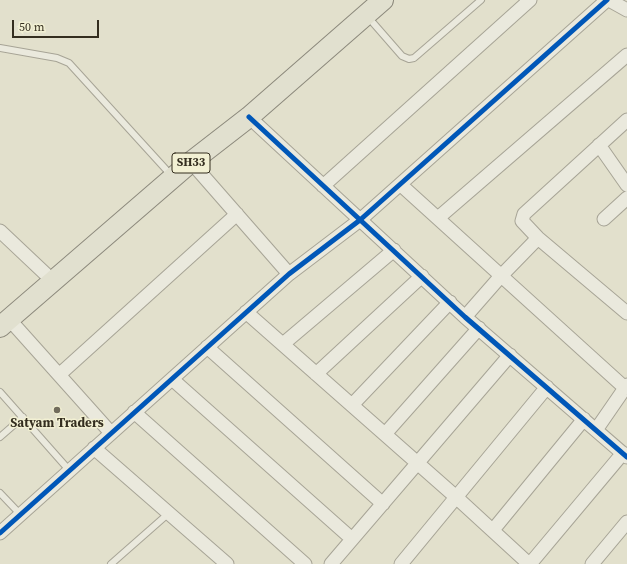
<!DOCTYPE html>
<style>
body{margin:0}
#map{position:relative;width:627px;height:564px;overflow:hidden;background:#e2e0cc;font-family:"Source Serif 4",serif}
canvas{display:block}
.scale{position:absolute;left:12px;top:20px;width:87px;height:18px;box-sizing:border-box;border:2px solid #342e1f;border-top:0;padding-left:5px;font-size:12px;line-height:14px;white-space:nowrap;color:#342e1f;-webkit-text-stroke:3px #f2f0d3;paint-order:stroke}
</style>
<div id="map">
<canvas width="627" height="564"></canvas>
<div class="scale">50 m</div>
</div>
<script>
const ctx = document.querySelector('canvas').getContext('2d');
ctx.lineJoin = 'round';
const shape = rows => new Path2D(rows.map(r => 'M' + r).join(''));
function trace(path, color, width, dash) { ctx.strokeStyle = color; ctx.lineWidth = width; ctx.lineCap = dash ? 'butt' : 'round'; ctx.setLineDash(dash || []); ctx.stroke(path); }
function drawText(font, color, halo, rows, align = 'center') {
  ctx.font = font + ' "Source Serif 4",serif'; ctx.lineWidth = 3; ctx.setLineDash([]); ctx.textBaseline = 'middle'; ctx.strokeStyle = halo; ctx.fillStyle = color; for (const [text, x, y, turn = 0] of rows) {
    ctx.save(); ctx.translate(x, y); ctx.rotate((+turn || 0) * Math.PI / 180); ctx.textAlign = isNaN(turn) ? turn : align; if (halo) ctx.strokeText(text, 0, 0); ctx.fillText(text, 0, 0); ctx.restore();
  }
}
const service = shape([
 [368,17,402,56,409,59,414,58,481,0],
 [0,48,57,58,69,63,171,175],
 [0,392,69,470],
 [0,437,23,417],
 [0,493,20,514],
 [111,564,169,513]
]);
const minor = shape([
 [609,0,627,10],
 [249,117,465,317,627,457],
 [627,120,524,214,522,221,538,238,627,313],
 [599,145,627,185],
 [191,162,289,274],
 [401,185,625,388,627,385],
 [323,186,530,0],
 [438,218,627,55],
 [604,219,627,198],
 [0,231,53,281],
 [246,312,456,497,529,564],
 [465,317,500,277,538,238],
 [9,319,111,433],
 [283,344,394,250],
 [207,347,383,504],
 [60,374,237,214],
 [316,374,422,276],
 [172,379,352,539],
 [352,405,450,302],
 [134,412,305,564],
 [596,430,625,388],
 [385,434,479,328],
 [94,448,227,564],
 [493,530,584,419],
 [0,533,289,274,360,220,607,0],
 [331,564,510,355],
 [401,564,547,387],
 [530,564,623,453],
 [592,564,627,522]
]);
const primary = shape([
 [0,327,191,162,249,117,383,0]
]);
trace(service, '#a7a496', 8);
trace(minor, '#a7a496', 15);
trace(primary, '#8c897c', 22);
trace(service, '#eae9dd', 6);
trace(minor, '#eae9dd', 13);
trace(primary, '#e1e0cf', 20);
trace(shape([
 [249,117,465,317,627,457],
 [0,533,289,274,360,220,607,0]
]), '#0057b8', 5);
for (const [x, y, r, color] of [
 [57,410,4,"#716c5c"]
]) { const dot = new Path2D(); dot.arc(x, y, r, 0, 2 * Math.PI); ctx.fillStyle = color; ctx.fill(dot); trace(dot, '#f2f0d3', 1.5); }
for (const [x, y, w] of [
 [191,163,38]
]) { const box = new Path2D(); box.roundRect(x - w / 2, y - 10, w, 20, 3); ctx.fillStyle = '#f2f0d3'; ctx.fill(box); trace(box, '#342e1f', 1); }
drawText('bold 12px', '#342e1f', null, [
 ["SH33",191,163]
]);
drawText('bold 13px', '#342e1f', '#f2f0d3', [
 ["Satyam Traders",57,424]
]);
</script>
